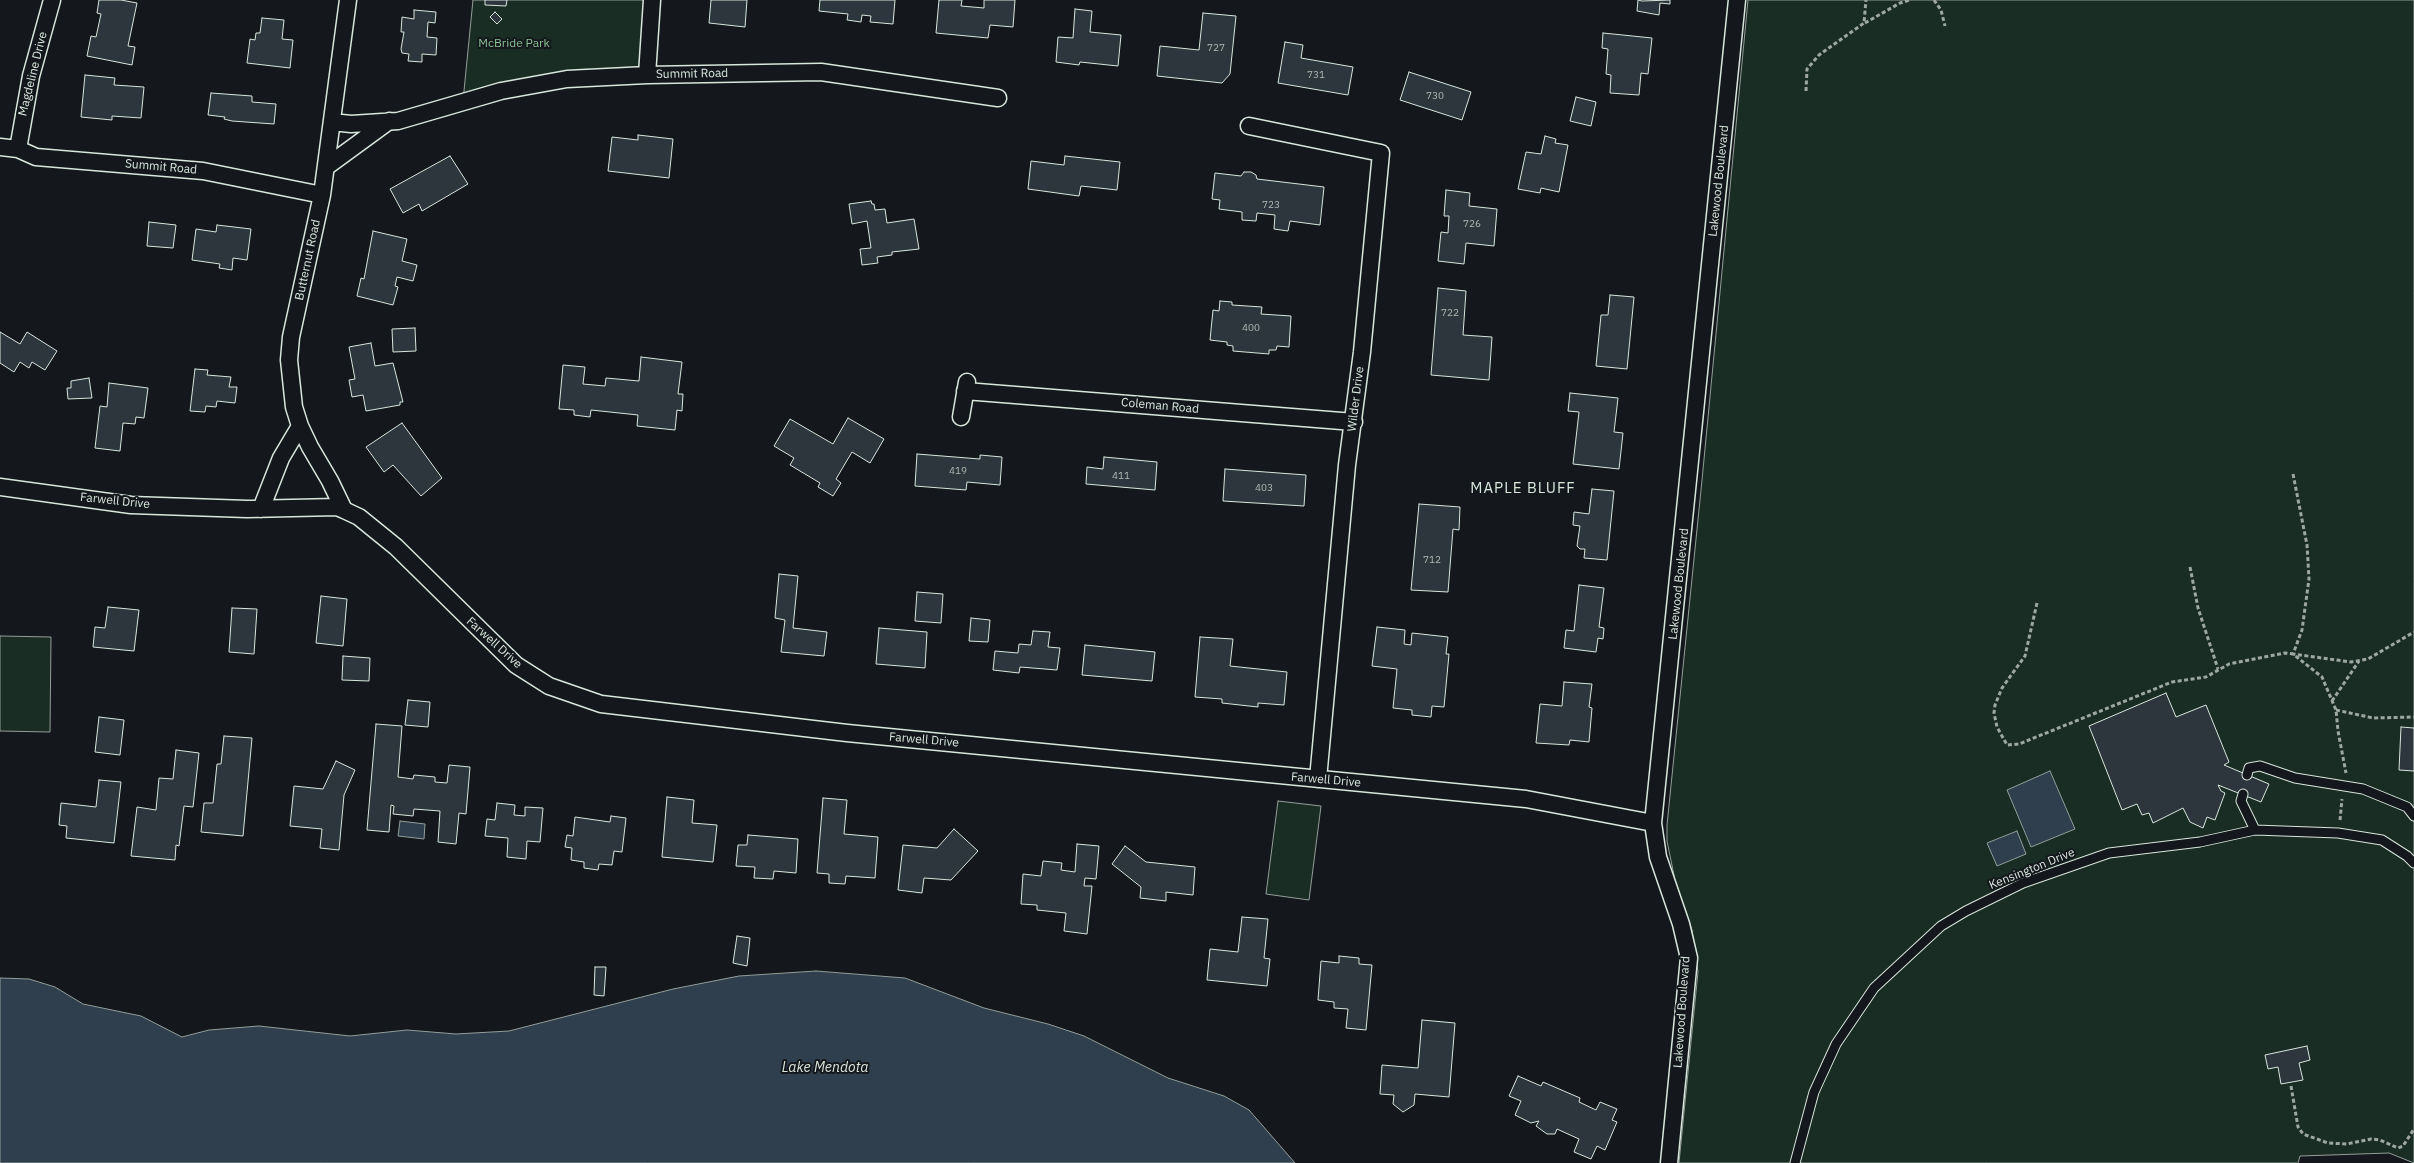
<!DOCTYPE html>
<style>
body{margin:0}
canvas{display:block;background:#14181c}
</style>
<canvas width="2414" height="1163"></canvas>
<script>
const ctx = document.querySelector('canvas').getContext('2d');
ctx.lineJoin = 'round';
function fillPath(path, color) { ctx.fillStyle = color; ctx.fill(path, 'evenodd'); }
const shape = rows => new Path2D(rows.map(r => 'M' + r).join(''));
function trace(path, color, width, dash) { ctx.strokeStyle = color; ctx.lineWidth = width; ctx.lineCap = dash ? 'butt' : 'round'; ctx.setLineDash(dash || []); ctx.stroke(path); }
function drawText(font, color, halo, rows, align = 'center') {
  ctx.font = font + ' "IBM Plex Sans",sans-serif'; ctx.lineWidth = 4; ctx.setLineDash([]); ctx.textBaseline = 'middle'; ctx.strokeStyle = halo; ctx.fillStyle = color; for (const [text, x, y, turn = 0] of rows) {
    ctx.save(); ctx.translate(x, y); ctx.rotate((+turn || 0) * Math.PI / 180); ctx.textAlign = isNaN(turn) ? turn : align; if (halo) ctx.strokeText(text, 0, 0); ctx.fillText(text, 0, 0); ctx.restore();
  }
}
const green = shape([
 [473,0,652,0,647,75,463,101,473,0],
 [1748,0,2414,0,2414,1163,2389,1153,2300,1156,2298,1163,1679,1163,1698,972,1692,930,1675,880,1667,841,1667,825,1702,480,1748,0],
 [0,636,51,637,50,732,0,731,0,636],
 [1278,801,1321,806,1309,900,1266,894,1278,801]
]);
fillPath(green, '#1a2d24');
trace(green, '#939e99', 1);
const water = shape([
 [2050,771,2075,829,2031,847,2007,790,2050,771],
 [400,821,425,824,424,839,398,836,400,821],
 [2017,831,2026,854,1997,866,1987,843,2017,831],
 [816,971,905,978,984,1008,1048,1024,1084,1036,1168,1078,1224,1096,1249,1110,1295,1163,0,1163,0,978,29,979,55,987,83,1004,141,1016,182,1037,209,1030,259,1026,350,1036,407,1030,456,1034,509,1031,673,989,739,976,816,971]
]);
fillPath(water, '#2f3f4d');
trace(water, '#939e99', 1);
const building = shape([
 [99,0,121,0,137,3,128,46,135,47,132,65,87,56,91,36,96,37,101,14,97,13,99,0],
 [485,0,507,0,506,6,485,5,485,0],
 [711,0,747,0,745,27,709,23,711,0],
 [820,0,895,0,893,24,870,22,871,16,862,15,861,22,847,20,848,14,819,11,820,0],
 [939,0,962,0,961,6,984,8,984,0,1015,0,1013,27,990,25,988,38,936,33,939,0],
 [1638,0,1642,1,1670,0,1670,4,1660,3,1659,15,1637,11,1638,0],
 [1075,9,1092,11,1090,32,1121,35,1118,66,1080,62,1079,65,1056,62,1058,37,1073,38,1075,9],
 [414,10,436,12,435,23,428,22,427,37,437,38,436,55,422,54,422,62,408,61,409,54,402,53,401,49,404,32,401,32,402,17,414,19,414,10],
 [495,12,502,19,497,24,490,17,495,12],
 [1203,13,1236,16,1230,74,1222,83,1157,76,1160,46,1199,50,1203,13],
 [262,18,284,20,282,39,293,40,290,68,247,63,250,39,255,40,256,33,260,33,262,18],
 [1603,33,1652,38,1648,74,1641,73,1639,95,1610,93,1611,75,1606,74,1608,49,1602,48,1603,33],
 [1285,42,1303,45,1301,58,1353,67,1348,95,1278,83,1285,42],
 [1409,72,1471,92,1462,120,1400,100,1409,72],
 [85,75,115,78,114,85,144,87,141,118,112,116,112,120,81,117,85,75],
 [211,93,252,96,252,102,276,104,274,124,232,121,224,119,225,117,208,115,211,93],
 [1576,97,1596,102,1591,126,1570,121,1576,97],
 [638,135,673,139,669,178,608,171,612,137,638,140,638,135],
 [1545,136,1556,139,1555,143,1568,145,1559,192,1541,188,1540,193,1518,189,1526,152,1541,154,1545,136],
 [450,156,468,184,422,211,419,204,403,213,390,189,450,156],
 [1065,156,1120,162,1117,190,1081,186,1079,196,1028,189,1031,161,1064,165,1065,156],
 [1244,172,1251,172,1256,175,1257,179,1324,187,1320,225,1290,221,1288,231,1274,229,1275,215,1257,213,1256,221,1242,220,1242,212,1219,209,1220,200,1212,199,1215,173,1241,176,1244,172],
 [1446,190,1470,193,1469,206,1497,209,1494,246,1466,243,1464,264,1438,261,1441,232,1448,233,1449,216,1444,216,1446,190],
 [871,201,872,204,874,204,875,210,885,209,887,223,914,219,919,249,892,252,892,255,877,257,878,263,862,265,860,249,871,248,867,221,852,224,849,204,871,201],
 [149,222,176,225,173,248,147,246,149,222],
 [217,225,251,229,247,260,233,258,232,270,219,268,220,264,192,260,196,229,216,232,217,225],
 [373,231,407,239,402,261,417,265,413,281,397,277,395,286,398,287,393,305,357,296,361,278,364,279,373,231],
 [1438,288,1466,291,1463,335,1492,337,1489,380,1431,375,1438,288],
 [1610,295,1634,297,1627,369,1596,366,1601,315,1608,315,1610,295],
 [1220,301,1232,302,1232,305,1262,307,1261,314,1291,316,1289,347,1277,346,1276,350,1269,350,1269,354,1233,351,1233,346,1227,345,1227,342,1210,340,1213,310,1219,311,1220,301],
 [415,328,416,351,393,352,392,329,415,328],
 [0,332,20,344,27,332,57,351,45,370,32,362,29,368,20,362,14,372,0,363,0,332],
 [371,343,375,366,393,363,403,402,400,402,400,405,366,411,363,395,352,397,349,380,355,379,349,347,371,343],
 [641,357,682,362,678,394,683,394,682,411,677,410,675,430,637,426,638,415,591,410,590,417,574,415,574,410,559,409,563,365,585,367,583,384,605,386,606,378,639,381,641,357],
 [195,369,208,370,207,375,231,377,229,387,237,387,235,403,217,401,216,407,206,406,205,412,190,411,195,369],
 [89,378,92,398,68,399,67,388,71,388,71,381,89,378],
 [109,383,148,388,144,418,136,417,135,424,123,423,120,451,95,448,100,406,107,407,109,383],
 [1570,393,1618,398,1614,432,1623,433,1619,469,1573,464,1579,412,1568,411,1570,393],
 [848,418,884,439,870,463,852,452,836,479,841,483,833,496,818,487,820,483,790,465,794,458,774,446,790,419,833,444,848,418],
 [402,423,442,478,421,496,393,465,384,472,366,447,402,423],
 [917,454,980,459,980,455,1002,457,1000,485,967,482,966,490,915,486,917,454],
 [1104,457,1157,462,1155,490,1086,484,1087,467,1103,469,1104,457],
 [1225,469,1306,475,1304,506,1223,501,1225,469],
 [1592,489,1614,491,1607,560,1584,558,1585,549,1580,549,1577,546,1580,526,1573,525,1574,512,1589,514,1592,489],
 [1419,504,1460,507,1459,530,1453,529,1448,592,1411,590,1419,504],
 [779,574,798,576,793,628,827,632,824,656,781,652,785,620,775,618,779,574],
 [1579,585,1604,588,1599,627,1604,628,1603,639,1598,638,1596,652,1564,648,1566,630,1574,631,1579,585],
 [917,592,943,594,941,623,915,621,917,592],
 [321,596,347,599,343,646,316,643,321,596],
 [108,607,139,610,134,651,93,647,95,627,105,628,108,607],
 [232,608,257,609,254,654,229,652,232,608],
 [971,618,990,620,988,642,969,641,971,618],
 [1377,627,1405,630,1404,644,1411,645,1412,633,1448,637,1446,654,1449,654,1444,707,1432,706,1431,717,1412,715,1412,710,1393,708,1397,669,1372,666,1377,627],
 [879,628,927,632,925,668,876,664,879,628],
 [1033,631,1050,632,1048,647,1060,648,1057,670,1020,667,1019,673,993,670,995,651,1018,653,1019,644,1031,645,1033,631],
 [1200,637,1233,639,1230,666,1287,672,1284,705,1258,703,1258,707,1222,703,1222,699,1195,697,1200,637],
 [1085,645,1155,652,1152,681,1082,675,1085,645],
 [343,656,370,658,369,681,342,680,343,656],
 [1564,682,1592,684,1589,707,1592,708,1589,742,1570,740,1569,745,1536,743,1540,704,1562,706,1564,682],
 [2166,693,2176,717,2206,705,2229,762,2224,765,2269,784,2261,802,2218,785,2221,791,2225,793,2215,820,2207,817,2203,828,2190,822,2183,808,2153,823,2149,813,2142,815,2137,804,2122,810,2089,726,2166,693],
 [408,700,430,702,428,727,405,725,408,700],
 [99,717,124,720,120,755,95,752,99,717],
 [376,724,402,726,398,777,413,779,414,775,435,777,435,782,447,783,449,765,470,767,466,814,459,813,456,844,438,842,440,811,414,809,413,816,393,814,394,806,391,805,389,832,367,830,376,724],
 [2401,727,2414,728,2414,771,2399,770,2401,727],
 [224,736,252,738,243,836,201,832,204,803,213,803,217,764,221,764,224,736],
 [176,750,199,753,193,807,184,806,179,846,176,845,175,860,131,856,137,807,156,810,159,778,173,779,176,750],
 [336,761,355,770,344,795,339,850,320,848,322,829,290,826,294,786,323,789,336,761],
 [99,780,121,782,114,843,66,838,67,826,59,825,61,803,96,807,99,780],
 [667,797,694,800,692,823,717,825,713,862,662,857,667,797],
 [823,798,847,800,844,834,878,837,875,878,846,876,845,884,829,883,829,874,817,873,823,798],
 [497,803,515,805,514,815,525,816,525,807,543,808,540,842,527,841,526,859,507,857,508,838,485,836,487,819,495,820,497,803],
 [611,816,626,818,622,852,614,851,612,865,599,864,598,870,584,868,584,862,571,860,572,848,565,847,567,835,573,836,575,817,610,822,611,816],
 [954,829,978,851,951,880,924,878,922,893,898,890,903,845,937,848,954,829],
 [748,835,798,839,796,873,774,871,773,879,754,878,755,867,736,866,738,845,747,845,748,835],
 [1077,844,1099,846,1096,879,1085,878,1084,886,1092,886,1087,934,1064,931,1066,913,1037,910,1037,905,1021,904,1023,874,1041,876,1043,861,1062,863,1061,870,1075,872,1077,844],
 [1125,846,1146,862,1195,867,1193,895,1166,892,1166,901,1140,898,1141,887,1112,864,1125,846],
 [1242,917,1268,919,1264,958,1270,959,1267,986,1207,980,1210,949,1238,952,1242,917],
 [737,936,750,938,747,966,733,963,737,936],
 [1339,956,1359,958,1359,964,1372,965,1366,1030,1346,1028,1348,1009,1334,1008,1334,1002,1318,1000,1321,961,1339,963,1339,956],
 [595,967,606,967,604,996,594,995,595,967],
 [1422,1020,1455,1023,1449,1097,1415,1094,1414,1105,1403,1112,1393,1104,1394,1095,1380,1094,1382,1065,1418,1068,1422,1020],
 [2307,1046,2310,1060,2299,1063,2303,1080,2281,1084,2278,1067,2268,1069,2265,1055,2307,1046],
 [1518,1076,1541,1086,1543,1082,1580,1098,1579,1102,1596,1110,1600,1102,1617,1109,1612,1120,1617,1122,1605,1150,1597,1146,1591,1159,1574,1152,1579,1139,1557,1129,1555,1134,1547,1134,1536,1126,1539,1121,1531,1123,1515,1115,1521,1101,1509,1096,1518,1076]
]);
fillPath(building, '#2c363c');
trace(building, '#d8e6dc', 1);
const service = shape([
 [2247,775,2249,768,2260,766,2295,778,2363,789,2407,807,2414,816],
 [2243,794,2241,801,2255,830],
 [1795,1163,1814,1092,1836,1044,1874,988,1941,926,1966,911,2023,883,2109,853,2200,842,2255,830,2338,833,2382,840,2407,856,2414,863]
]);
const minor = shape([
 [647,75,652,0],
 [332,122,351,124,398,121,501,91,567,79,647,75,821,72,998,98],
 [1249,126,1381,153,1362,352,1347,465,1318,779],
 [0,147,18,149,36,157,203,171,322,195],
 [18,149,31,76,52,0],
 [326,167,389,121],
 [965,391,1354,422],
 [961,417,967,382],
 [0,487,131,505,247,509,337,507,344,510,359,517,396,547,516,665,549,686,601,704,847,733,1526,799,1653,823],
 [261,509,281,458,300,426],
 [344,510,330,481,310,447,300,426,294,407,289,360,291,337,322,195,348,0],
 [1669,1163,1689,958,1681,924,1658,857,1653,823,1737,0]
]);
trace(service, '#d8e6dc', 11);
trace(minor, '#d8e6dc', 19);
trace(shape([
 [1934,0,1941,10,1945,26],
 [1865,23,1900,3,1910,0],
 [1806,91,1807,69,1819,55,1864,23,1866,0],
 [2293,474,2307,545,2309,579,2302,630,2293,654,2351,662,2368,659,2414,632],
 [2190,567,2198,608,2218,669],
 [2037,603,2025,656,2002,688,1995,705,1994,713,1997,727,2007,745,2019,744,2172,682,2206,677,2229,664,2285,653,2293,654,2322,677,2336,710,2338,731,2346,773],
 [2332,701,2359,661],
 [2336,710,2373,718,2414,717],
 [2340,820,2342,799],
 [2291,1086,2298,1127,2303,1134,2328,1143,2347,1144,2371,1139,2380,1140,2398,1148,2403,1146,2414,1129]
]), '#9da8a2', 3, [4, 2.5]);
trace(service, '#14181c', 9);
trace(minor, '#14181c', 16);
drawText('10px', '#adbab4', null, [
 ["727",1216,48],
 ["731",1316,75],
 ["730",1435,96],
 ["723",1271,205],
 ["726",1472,224],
 ["722",1450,313],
 ["400",1251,328],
 ["419",958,471],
 ["411",1121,476],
 ["403",1264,488],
 ["712",1432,560]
]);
drawText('12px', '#8ac095', '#14181c', [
 ["McBride Park",514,44]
]);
drawText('12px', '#d8e6dc', '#14181c', [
 ["Magdeline Drive",33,74,-76],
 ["Summit Road",692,74,-1],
 ["Summit Road",161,167,5],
 ["Lakewood Boulevard",1719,181,-84],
 ["Butternut Road",308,260,-78],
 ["Wilder Drive",1356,399,-83],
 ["Coleman Road",1160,406,5],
 ["Farwell Drive",115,501,6],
 ["Lakewood Boulevard",1679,584,-84],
 ["Farwell Drive",494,643,42],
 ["Farwell Drive",924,740,5],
 ["Farwell Drive",1326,780,5],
 ["Kensington Drive",2032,869,-22],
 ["Lakewood Boulevard",1682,1012,-86]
]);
drawText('italic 14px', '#d8e6dc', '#14181c', [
 ["Lake Mendota",825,1068]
]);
ctx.letterSpacing = '1px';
drawText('15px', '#d8e6dc', '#14181c', [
 ["MAPLE BLUFF",1523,489]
]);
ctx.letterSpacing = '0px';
</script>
